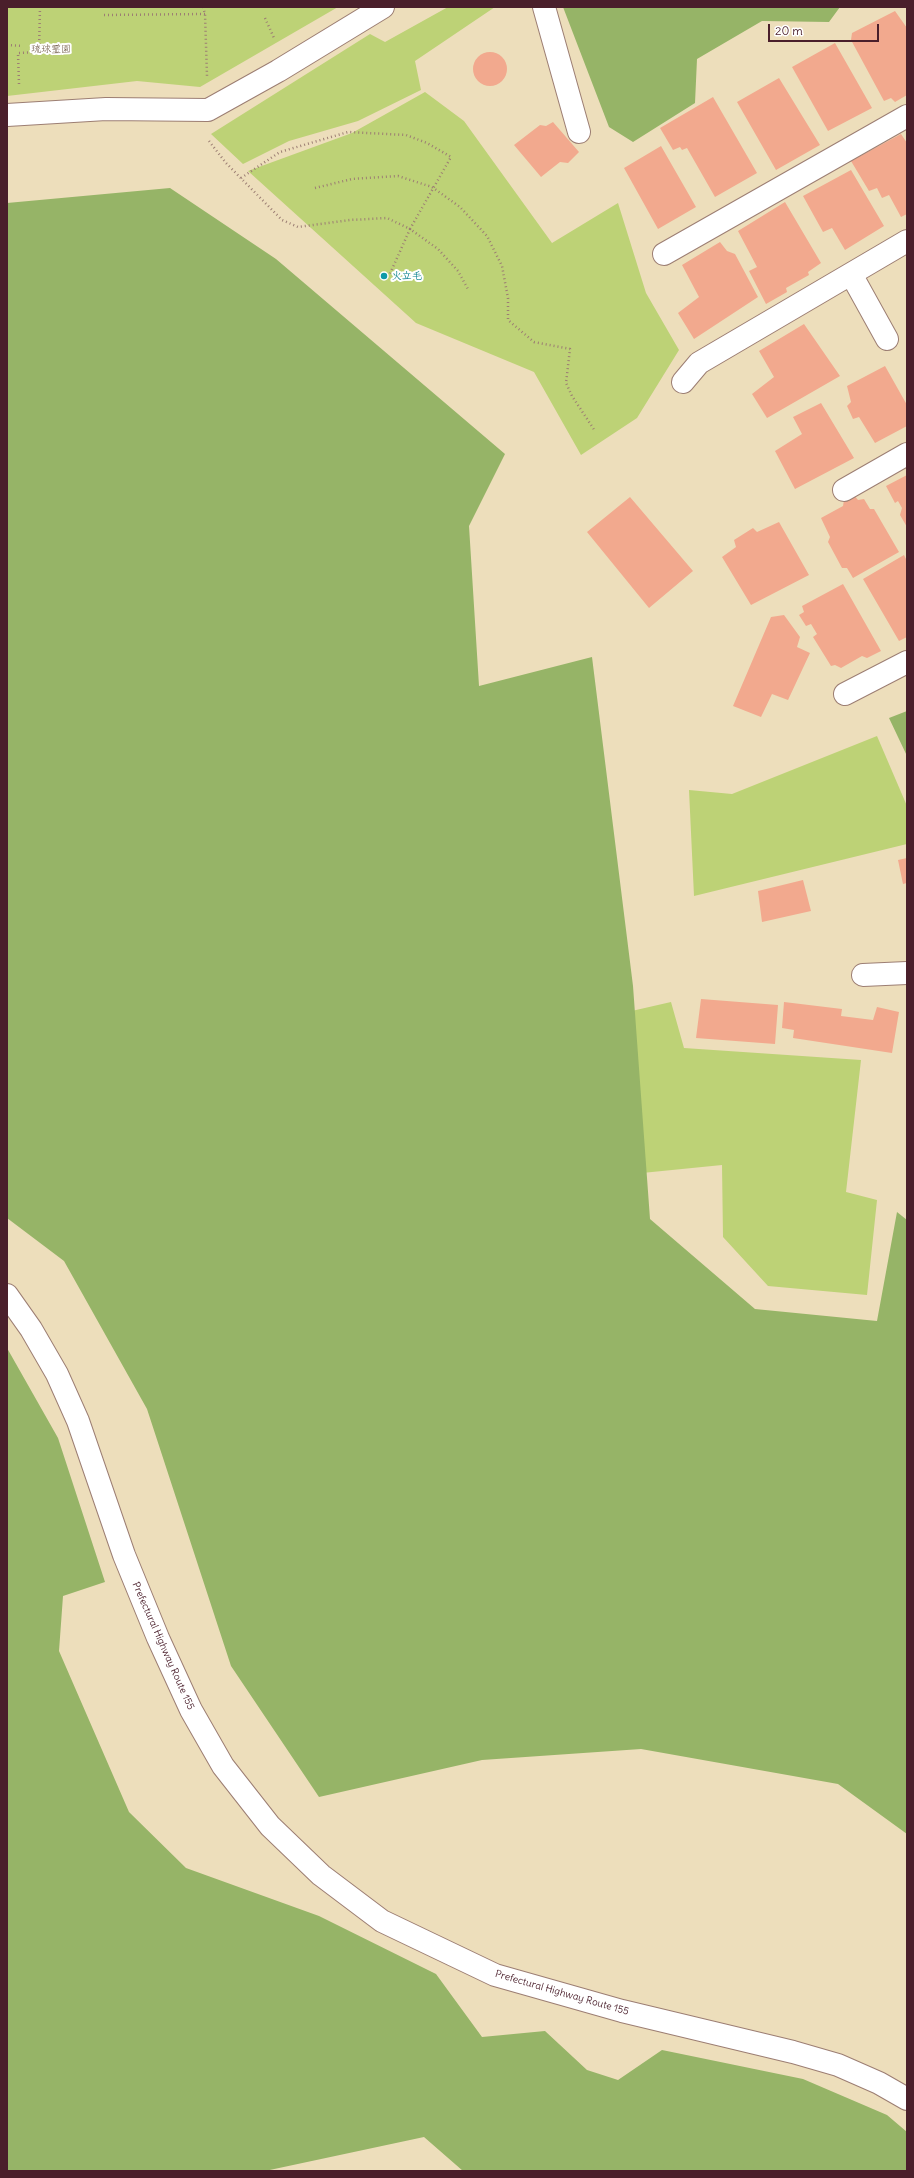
<!DOCTYPE html>
<meta charset="utf-8">
<style>
body{margin:0}
#map{position:relative;width:914px;height:2178px;overflow:hidden;background:#eddebb;font-family:Delius,sans-serif}
canvas{display:block}
.frame{position:absolute;inset:0;border:8px solid #4a1f2b;pointer-events:none}
.scale{position:absolute;left:768px;top:24px;width:111px;height:18px;box-sizing:border-box;border:2px solid #4a1f2b;border-top:0;padding-left:5px;font-size:12px;line-height:14px;white-space:nowrap;color:#4a1f2b;-webkit-text-stroke:3px #fff;paint-order:stroke}
</style>
<div id="map">
<canvas width="914" height="2178"></canvas>
<div class="frame"></div>
<div class="scale">20 m</div>
</div>
<script>
const ctx = document.querySelector('canvas').getContext('2d');
ctx.lineJoin = 'round';
function fillPath(path, color) { ctx.fillStyle = color; ctx.fill(path, 'evenodd'); }
const shape = rows => new Path2D(rows.map(r => 'M' + r).join(''));
function trace(path, color, width, dash) { ctx.strokeStyle = color; ctx.lineWidth = width; ctx.lineCap = dash ? 'butt' : 'round'; ctx.setLineDash(dash || []); ctx.stroke(path); }
function drawText(font, color, halo, rows, align = 'center') {
  ctx.font = font + ' Delius,"Klee One",sans-serif'; ctx.lineWidth = 4; ctx.setLineDash([]); ctx.textBaseline = 'middle'; ctx.strokeStyle = halo; ctx.fillStyle = color; for (const [text, x, y, turn = 0] of rows) {
    ctx.save(); ctx.translate(x, y); ctx.rotate((+turn || 0) * Math.PI / 180); ctx.textAlign = isNaN(turn) ? turn : align; if (halo) ctx.strokeText(text, 0, 0); ctx.fillText(text, 0, 0); ctx.restore();
  }
}
fillPath(shape([
 [7,7,338,7,200,87,137,81,7,96],
 [448,7,495,7,415,61,421,90,358,121,289,141,243,164,211,134,370,34,385,42],
 [425,92,464,121,552,243,618,203,646,293,679,350,637,418,581,455,534,372,416,323,248,171,352,133],
 [877,736,907,806,907,844,694,896,689,790,732,794],
 [671,1002,684,1048,861,1060,846,1192,877,1200,867,1295,768,1286,723,1237,722,1165,642,1173,588,1021]
]), '#bdd276');
fillPath(shape([
 [563,7,840,7,829,22,762,21,697,59,695,103,633,142,609,127],
 [170,188,276,259,505,454,469,526,479,686,592,657,633,986,650,1219,755,1309,877,1321,897,1212,907,1220,907,1834,838,1784,641,1749,482,1760,319,1797,231,1666,147,1409,64,1261,7,1218,7,203],
 [907,711,907,756,889,718],
 [7,1348,58,1438,105,1582,63,1596,59,1651,129,1812,186,1868,319,1916,436,1974,482,2037,545,2031,587,2070,618,2080,662,2050,803,2079,887,2115,907,2132,907,2171,463,2171,424,2137,265,2171,7,2171]
]), '#96b467');
fillPath(shape([
 [895,11,907,28,907,95,895,102,891,98,884,101,851,40,852,33],
 [835,43,872,108,828,131,792,67],
 '473 69a17 17 0 1 1 34 0a17 17 0 1 1-34 0Z',
 [779,78,820,145,776,170,737,102],
 [713,97,757,173,715,197,687,148,682,150,680,147,673,150,660,128],
 [553,122,579,152,568,163,560,162,541,177,514,145,540,125,546,126],
 [901,134,907,143,907,214,901,217,889,195,882,198,877,188,869,191,851,161],
 [661,146,696,207,658,229,624,168],
 [851,170,884,226,845,250,832,228,823,232,803,196],
 [785,202,821,263,808,272,809,275,786,288,787,292,766,304,749,271,757,267,738,231],
 [720,242,727,251,735,254,758,297,694,339,678,313,699,297,682,265],
 [804,324,840,376,767,418,752,394,774,377,759,351],
 [885,366,907,405,907,426,875,443,859,417,853,419,847,406,851,402,847,386],
 [821,403,854,458,795,489,775,451,802,434,793,417],
 [907,475,907,527,900,515,902,508,898,501,895,503,886,486],
 [854,495,858,500,864,499,870,509,874,509,899,552,853,578,847,568,842,568,828,542,830,537,821,518,843,506,844,500],
 [630,497,693,571,649,608,587,532],
 [779,522,809,575,751,605,722,557,736,547,734,540,753,528,757,532],
 [904,555,907,561,907,637,899,641,863,579],
 [843,584,881,651,867,658,862,656,841,668,835,665,831,666,813,637,817,634,811,624,806,626,799,615,804,612,802,606],
 [784,615,800,637,797,647,810,653,788,700,772,694,761,717,733,706,771,617],
 [907,858,907,883,903,884,898,860],
 [803,880,811,911,762,922,758,891],
 [701,999,778,1005,775,1044,696,1038],
 [784,1002,842,1009,841,1016,873,1020,877,1007,899,1012,892,1053,793,1038,794,1030,782,1028]
]), '#f2a98e');
const minor = shape([
 [544,7,579,132],
 [7,115,106,109,208,110,278,71,383,7],
 [664,254,907,116],
 [851,274,887,339],
 [683,382,699,363,907,241],
 [844,490,907,454],
 [845,694,907,662],
 [863,975,907,973]
]);
const major = shape([
 [7,1295,31,1329,57,1374,78,1421,124,1555,158,1638,191,1710,223,1766,270,1826,321,1875,382,1921,495,1975,622,2011,793,2052,838,2065,879,2083,907,2099]
]);
trace(minor, '#9c7e73', 24);
trace(major, '#9c7e73', 24);
trace(shape([
 [203,7,205,14,207,76],
 [104,15,205,14],
 [265,18,274,38],
 [7,45,22,46],
 [19,84,18,53,39,52,40,7],
 [209,141,226,163,282,220,298,227,350,220,387,218,410,229,389,276],
 [241,178,280,152,348,132,406,135,427,143,451,157,410,229,438,249,458,271,469,291],
 [315,188,352,179,398,176,432,187,460,207,487,236,502,266,508,298,508,320,534,342,570,349,566,383,572,396,595,431]
]), '#9c7e73', 2.5, [1, 3]);
trace(minor, '#fff', 22);
trace(major, '#fff', 22);
for (const [x, y, r, color] of [
 [384,276,4,"#0f9aa8"]
]) { const dot = new Path2D(); dot.arc(x, y, r, 0, 2 * Math.PI); ctx.fillStyle = color; ctx.fill(dot); trace(dot, '#fff', 1.5); }
drawText('10px', '#6c5542', '#fff', [
 ["琉球霊園",51,49]
]);
drawText('bold 10px', '#0d838f', '#fff', [
 ["火立毛",392,276]
], 'left');
drawText('10px', '#4a1f2b', '#fff', [
 ["Prefectural Highway Route 155",163,1646,66],
 ["Prefectural Highway Route 155",562,1993,16]
]);
</script>
